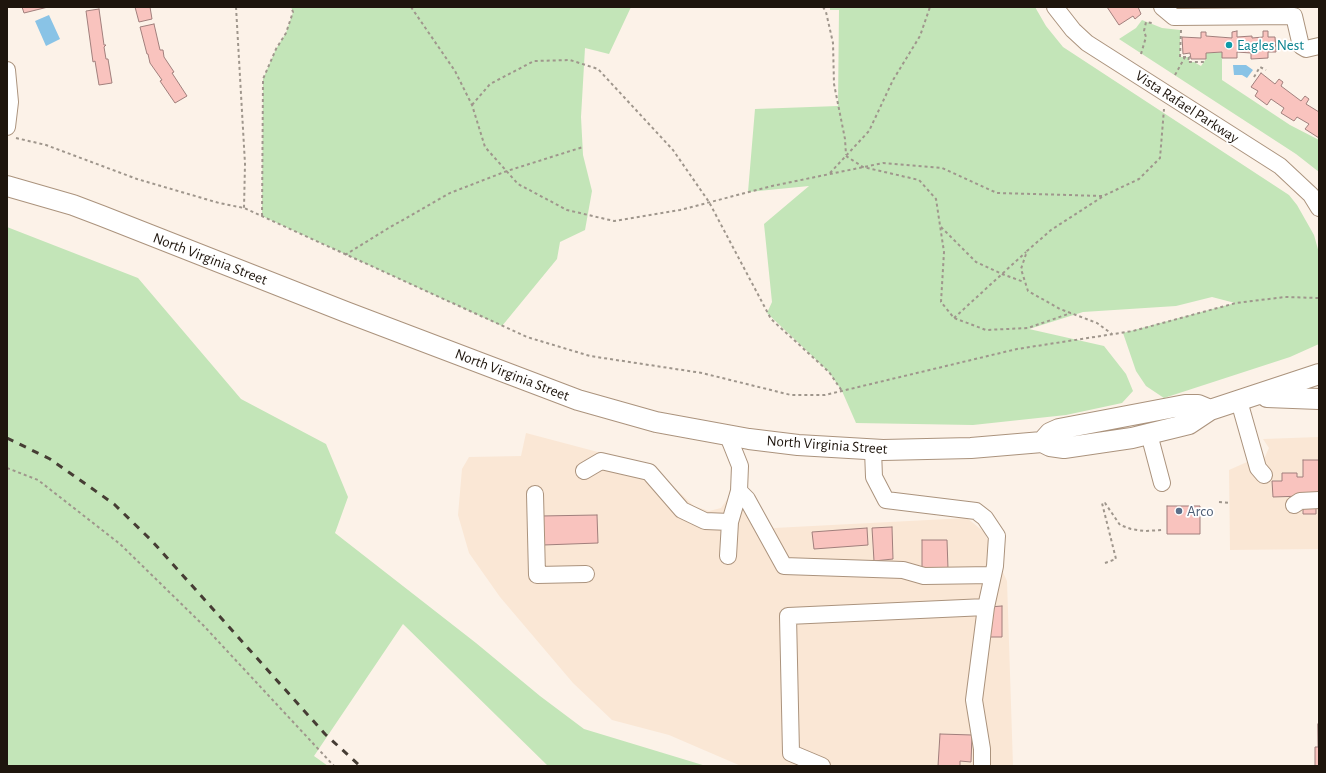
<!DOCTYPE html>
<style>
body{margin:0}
#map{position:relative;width:1326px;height:773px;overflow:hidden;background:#fcf2e8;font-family:"Alegreya Sans",sans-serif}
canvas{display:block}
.frame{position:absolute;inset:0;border:8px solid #1e150d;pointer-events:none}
</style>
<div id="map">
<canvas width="1326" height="773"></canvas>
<div class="frame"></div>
</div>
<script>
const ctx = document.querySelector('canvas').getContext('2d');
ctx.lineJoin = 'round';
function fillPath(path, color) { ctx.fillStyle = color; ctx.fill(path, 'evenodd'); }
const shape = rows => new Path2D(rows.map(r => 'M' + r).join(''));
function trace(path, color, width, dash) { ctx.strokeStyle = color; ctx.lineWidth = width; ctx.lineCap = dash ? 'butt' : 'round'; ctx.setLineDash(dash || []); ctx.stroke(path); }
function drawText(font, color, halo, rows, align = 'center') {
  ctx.font = font + ' "Alegreya Sans",sans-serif'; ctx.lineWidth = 3.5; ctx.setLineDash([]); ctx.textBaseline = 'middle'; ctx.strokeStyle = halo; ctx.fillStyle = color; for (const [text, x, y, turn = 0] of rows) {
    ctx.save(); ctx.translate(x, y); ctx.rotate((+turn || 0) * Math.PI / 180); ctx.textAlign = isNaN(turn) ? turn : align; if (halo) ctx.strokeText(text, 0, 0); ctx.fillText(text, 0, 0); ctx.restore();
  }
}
fillPath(shape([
 [526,433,647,465,665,479,694,506,709,511,721,508,728,498,730,489,739,491,774,528,967,518,984,532,1007,581,1013,766,741,766,669,735,612,720,573,683,500,597,469,553,458,515,462,469,469,457,521,456],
 [1319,437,1319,549,1230,550,1229,470,1247,462,1263,461,1269,448,1263,439]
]), '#fae7d5');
fillPath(shape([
 [291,7,631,7,609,54,585,48,581,117,583,155,592,191,585,230,560,242,557,259,502,326,262,216,263,79,276,49,286,33,293,12],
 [830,7,1035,7,1046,26,1063,47,1289,195,1297,205,1314,235,1319,253,1319,344,1290,357,1164,398,1146,386,1136,371,1123,333,1235,303,1212,297,1176,306,1083,312,1029,329,1104,346,1126,374,1133,391,1122,403,1066,415,973,425,856,423,842,391,829,372,767,313,772,302,764,224,809,186,748,192,755,109,838,106,839,10,830,10],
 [1142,20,1162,28,1180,30,1180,57,1189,57,1189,62,1194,62,1201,66,1206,59,1206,53,1222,52,1222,80,1290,125,1319,140,1319,172,1296,154,1119,39,1136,28],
 [7,227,138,278,241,399,326,444,348,497,335,533,476,643,540,696,584,729,706,766,548,766,403,624,314,756,328,766,7,766]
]), '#c3e5b8');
fillPath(shape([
 [49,15,60,39,46,46,35,21],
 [1233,65,1246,65,1253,70,1247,78,1242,75,1234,75]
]), '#89c3e6');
const building = shape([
 [22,7,48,7,24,13,22,7],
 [135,7,150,7,152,19,139,22,135,7],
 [1107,7,1138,7,1141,14,1135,19,1133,16,1119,25,1107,7],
 [99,9,104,45,106,45,104,47,106,59,108,59,112,83,99,85,95,61,93,62,86,11,99,9],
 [154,24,160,50,163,50,164,57,174,72,172,73,187,96,175,103,160,81,162,80,150,63,148,54,147,54,140,27,154,24],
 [1237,31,1237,37,1252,36,1252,38,1263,37,1263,31,1268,31,1268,37,1275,37,1276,52,1268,52,1268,58,1251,59,1251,53,1237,52,1237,58,1222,58,1222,52,1206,53,1206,59,1191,59,1190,53,1183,54,1182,37,1201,38,1201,32,1206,32,1206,36,1232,38,1232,32,1237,31],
 [1261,73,1275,84,1279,79,1283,82,1281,86,1301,101,1305,96,1309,99,1306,104,1319,112,1319,138,1305,129,1309,124,1297,117,1294,121,1281,113,1284,108,1271,99,1267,105,1255,96,1258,91,1251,87,1261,73],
 [1303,460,1319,460,1319,496,1316,496,1316,514,1303,514,1303,496,1273,497,1272,481,1282,481,1282,473,1297,473,1297,477,1303,477,1303,460],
 [1167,506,1200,506,1200,534,1167,534,1167,506],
 [597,515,598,543,543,545,541,516,597,515],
 [892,527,893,559,874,561,872,528,892,527],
 [867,528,868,545,814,549,812,532,867,528],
 [922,540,947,540,948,569,922,569,922,540],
 [1002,606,1002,637,990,637,989,607,1002,606],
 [1318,724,1319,766,1315,766,1315,747,1318,747,1318,724],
 [940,734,972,735,971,762,960,761,960,766,938,766,940,734]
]);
fillPath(building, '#f9c3be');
trace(building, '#a17f7c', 1);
const minor = shape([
 [1055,7,1073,30,1087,43,1280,166,1311,195,1319,208],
 [1162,7,1174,17,1294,16,1301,46,1306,49,1319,46],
 [7,70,10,102,7,127],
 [1239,401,1258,468,1264,475],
 [1149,434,1162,483],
 [873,450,874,477,886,500,976,511,985,518,997,536,995,566,986,607,974,700,982,749,982,766],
 [584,471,601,461,649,472,682,510,705,521,730,522,739,491,740,466,728,436],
 [739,491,747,499,784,566,903,570,924,576,993,575],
 [535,494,537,575,586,574],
 [1294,505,1300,501,1319,500],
 [728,556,730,522],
 [822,766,791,753,788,616,986,607]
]);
const major = shape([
 [7,186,73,205,102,216,346,312,578,400,656,422,749,439,798,445,883,450,971,448,1042,442,1050,446,1064,448,1132,438,1189,424,1210,410,1319,374],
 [1267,397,1319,399],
 [1042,442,1050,433,1059,429,1185,405,1198,405,1210,410]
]);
trace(minor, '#ab937d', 18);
trace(major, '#ab937d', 22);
trace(shape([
 [236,7,245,164,244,208],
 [411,7,455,71,472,105,485,147,518,184,567,210,614,221,680,210,772,186,883,163,942,168,997,193,1103,196,1139,179,1160,158,1164,109],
 [823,7,826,12,833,43,834,84,845,139,846,155],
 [1181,30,1180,57,1189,57,1188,62,1204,62],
 [1141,54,1146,37,1144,31,1146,22,1152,23],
 [1175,75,1185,57],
 [1254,77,1260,67,1266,70],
 [472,105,490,84,534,61,570,60,598,69,673,150,709,202,771,319,829,372,842,391],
 [16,138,46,145,137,179,219,203,244,208,527,337,590,356,702,373,791,395,825,395,1017,349,1133,331,1236,303,1285,297,1319,298],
 [846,156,863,167,919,180,936,199,944,252,941,302,954,318,986,330,1028,328,1071,313],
 [830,173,869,131,893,80,920,36,930,7],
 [1102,197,1051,230,1027,251,1021,269,1028,291,1060,309,1097,323,1112,334],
 [262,216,263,79,276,49,286,33,293,12,291,7],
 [941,227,976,262,1002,274,1024,282],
 [345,255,387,229,450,193,507,171,583,147],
 [954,318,1026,252],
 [7,468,38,480,120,544,203,625,334,766],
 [1219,502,1230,503],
 [1105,563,1116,559,1102,503,1105,503,1120,525,1131,529,1144,531,1163,530]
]), '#9f968c', 2, [3, 3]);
trace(minor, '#fff', 16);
trace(major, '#fff', 20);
trace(shape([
 [7,438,50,459,114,504,152,541,325,734,360,766]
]), '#463d34', 3, [7, 7]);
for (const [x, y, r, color] of [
 [1229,45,4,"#0f9aa8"],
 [1179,511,4,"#5c6f8a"]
]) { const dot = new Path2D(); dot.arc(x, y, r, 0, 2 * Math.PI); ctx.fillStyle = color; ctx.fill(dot); trace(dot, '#fff', 1.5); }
drawText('15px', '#0d838f', '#fff', [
 ["Eagles Nest",1237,45]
], 'left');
drawText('15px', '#1e150d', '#fff', [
 ["Vista Rafael Parkway",1187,107,33],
 ["North Virginia Street",210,259,21],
 ["North Virginia Street",512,375,21],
 ["North Virginia Street",827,445,4]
]);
drawText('15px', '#4e5e75', '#fff', [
 ["Arco",1187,511]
], 'left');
</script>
